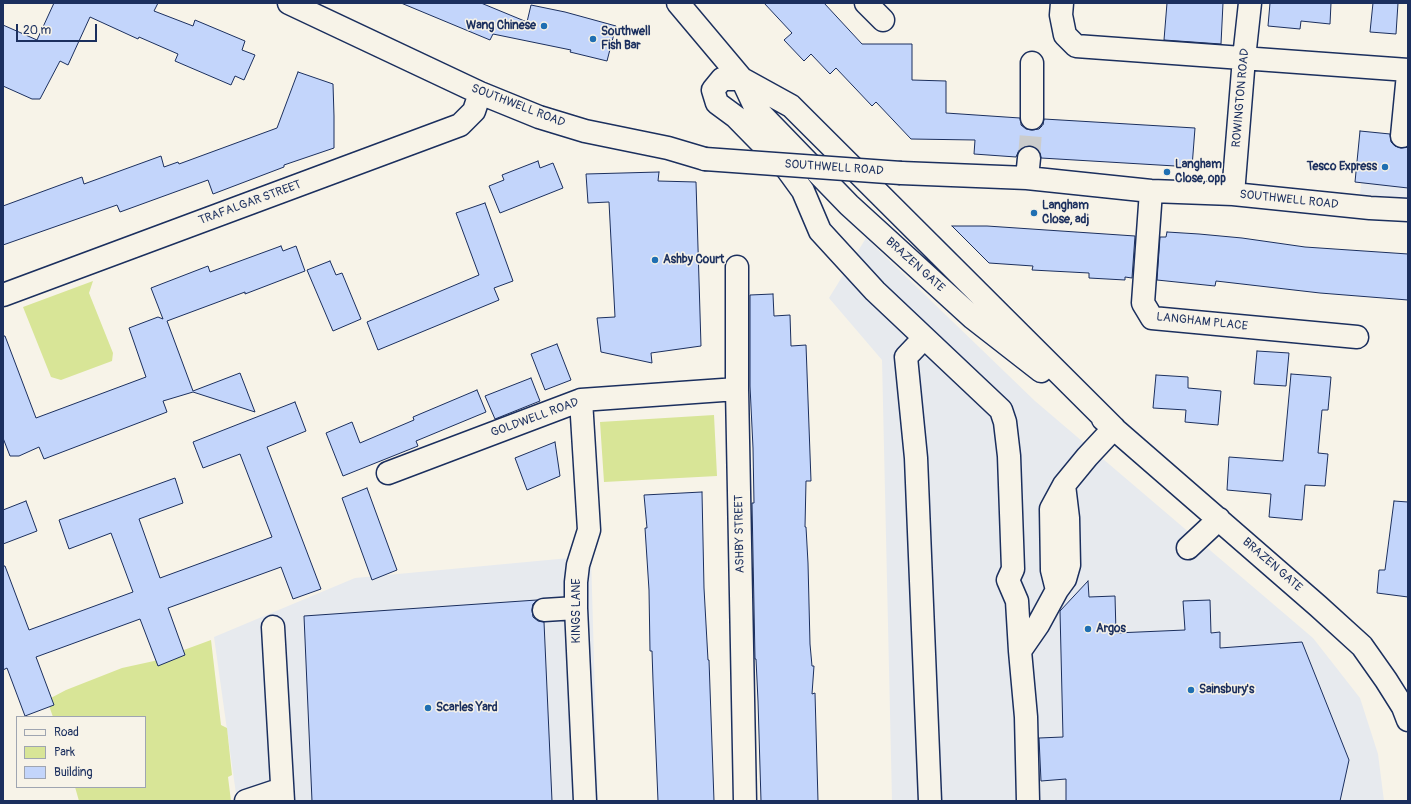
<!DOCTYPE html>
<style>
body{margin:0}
#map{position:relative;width:1411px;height:804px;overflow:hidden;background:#f7f3e8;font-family:Pangolin,sans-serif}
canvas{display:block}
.frame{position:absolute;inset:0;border:4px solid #1b2f5e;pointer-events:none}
.legend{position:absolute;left:16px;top:716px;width:130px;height:72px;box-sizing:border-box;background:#f7f3e8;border:1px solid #9fa5b1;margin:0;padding:5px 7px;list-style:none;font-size:12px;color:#1b2f5e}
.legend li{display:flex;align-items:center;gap:8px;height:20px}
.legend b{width:20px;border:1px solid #9fa5b1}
.scale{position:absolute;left:16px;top:24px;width:81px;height:18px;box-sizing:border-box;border:2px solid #1b2f5e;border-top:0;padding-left:5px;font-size:12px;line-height:14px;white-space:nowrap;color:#1b2f5e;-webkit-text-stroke:3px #f7f3e8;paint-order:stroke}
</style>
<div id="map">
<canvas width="1411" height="804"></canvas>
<div class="frame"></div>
<ul class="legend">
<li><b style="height:5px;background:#f7f3e8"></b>Road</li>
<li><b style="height:11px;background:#d8e597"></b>Park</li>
<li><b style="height:11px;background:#c3d5fb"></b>Building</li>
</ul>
<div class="scale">20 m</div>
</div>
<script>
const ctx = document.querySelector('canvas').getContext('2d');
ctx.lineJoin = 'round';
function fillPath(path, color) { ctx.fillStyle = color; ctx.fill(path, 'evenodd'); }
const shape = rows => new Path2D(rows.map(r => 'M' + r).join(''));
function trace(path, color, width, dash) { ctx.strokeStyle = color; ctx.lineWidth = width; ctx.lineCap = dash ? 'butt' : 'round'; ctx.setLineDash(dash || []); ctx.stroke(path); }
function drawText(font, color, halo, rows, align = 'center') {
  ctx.font = font + ' Pangolin,sans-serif'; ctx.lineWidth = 3; ctx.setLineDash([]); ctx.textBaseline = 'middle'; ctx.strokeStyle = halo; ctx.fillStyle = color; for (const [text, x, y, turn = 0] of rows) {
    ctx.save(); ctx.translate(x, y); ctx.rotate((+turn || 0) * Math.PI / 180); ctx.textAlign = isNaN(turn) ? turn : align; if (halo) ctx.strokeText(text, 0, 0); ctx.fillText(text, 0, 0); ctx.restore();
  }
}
fillPath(shape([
 [1367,132,1408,137,1408,199,1360,194],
 [866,238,1035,401,1313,638,1360,698,1378,754,1384,801,892,801,882,360,829,298],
 [591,556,598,801,237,801,214,637,355,578]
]), '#e7eaee');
fillPath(shape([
 [93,281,89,293,113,353,112,361,61,380,51,377,23,307],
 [714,415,717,476,604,482,600,422],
 [211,640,221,725,227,728,232,775,228,777,231,801,79,801,75,787,145,787,145,717,53,717,47,700,66,690,122,668,154,661]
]), '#d8e597');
const building = shape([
 [54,3,158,3,154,11,193,26,195,20,245,41,242,50,255,55,244,80,235,76,231,85,175,61,178,54,139,37,138,39,90,17,68,65,60,61,40,99,32,99,3,86,3,25,37,40,54,3],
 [401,3,481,3,527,22,531,5,565,12,616,26,607,61,570,52,571,50,493,34,490,40,401,3],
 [764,3,824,3,862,44,912,44,912,80,946,81,946,113,1020,118,1021,125,1026,129,1032,130,1039,129,1043,125,1044,119,1195,128,1192,167,1041,158,1040,153,1037,148,1030,146,1024,146,1019,150,1016,157,974,154,975,140,911,139,876,102,872,106,836,68,830,74,811,54,804,61,784,40,792,33,764,3],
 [1167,3,1223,3,1221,44,1164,40,1167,3],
 [1270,3,1331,3,1330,24,1301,21,1300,29,1268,26,1270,3],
 [1373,3,1398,3,1396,34,1370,32,1373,3],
 [298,72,333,84,334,116,334,148,284,165,284,167,213,194,208,180,120,212,117,205,3,245,3,206,82,177,84,184,161,156,164,167,178,162,179,164,277,128,298,72],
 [1360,131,1390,134,1391,142,1395,146,1401,148,1408,147,1408,188,1355,182,1360,131],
 [538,161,540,168,553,163,563,188,500,213,489,186,504,180,502,175,538,161],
 [659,172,658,181,696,182,701,346,651,353,652,363,601,352,597,318,615,317,609,202,588,203,586,174,659,172],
 [485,203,513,281,494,288,499,300,378,350,367,322,479,275,456,213,485,203],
 [952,226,987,226,1135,236,1132,278,1125,277,1125,280,1089,278,1089,273,1032,270,1033,266,989,263,952,226],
 [1167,232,1199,234,1242,238,1305,247,1408,254,1408,300,1320,293,1216,281,1215,286,1157,280,1160,237,1166,237,1167,232],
 [281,246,283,251,296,246,305,271,245,294,245,292,167,321,193,391,240,373,255,412,193,392,163,401,167,412,44,459,39,447,19,456,10,456,3,438,3,336,5,336,36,418,146,377,129,328,158,317,163,319,151,288,208,266,210,272,281,246],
 [330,261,336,275,342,273,361,319,333,331,307,270,330,261],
 [773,294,774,316,790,315,791,346,806,345,811,481,806,481,805,527,806,527,808,563,810,644,812,666,814,666,812,694,815,693,818,801,761,801,758,701,756,659,755,659,752,503,754,503,753,448,750,386,750,295,773,294],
 [557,344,571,380,545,390,531,354,557,344],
 [1257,351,1289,353,1286,386,1254,384,1257,351],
 [1291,374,1331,377,1328,410,1322,410,1318,453,1328,454,1325,486,1305,485,1302,520,1269,517,1271,494,1227,490,1229,457,1283,461,1291,374],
 [1156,375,1188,377,1188,388,1221,391,1218,425,1185,422,1186,410,1153,408,1156,375],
 [531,378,540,401,495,419,485,396,531,378],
 [477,390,486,412,416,441,418,446,343,476,326,433,352,422,360,443,414,420,413,417,477,390],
 [295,402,306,431,267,447,321,589,293,599,281,567,168,608,185,655,158,666,140,619,36,657,54,705,25,716,7,668,3,670,3,566,5,566,29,630,133,592,111,533,69,549,59,520,175,478,183,503,139,519,160,578,272,537,240,454,203,468,193,442,295,402],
 [555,442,560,476,527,490,515,458,555,442],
 [367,488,397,570,372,580,342,498,367,488],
 [702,492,704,588,708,660,709,660,714,801,658,801,653,681,652,651,650,651,649,590,645,528,647,528,644,495,702,492],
 [26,501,37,531,3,544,3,510,26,501],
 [1394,501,1408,502,1408,597,1377,593,1379,570,1385,570,1394,501],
 [1088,581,1089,597,1115,596,1116,633,1185,630,1183,601,1210,600,1211,633,1220,632,1220,648,1302,642,1349,760,1340,801,1066,801,1066,779,1041,781,1039,738,1063,737,1060,611,1088,581],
 [537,600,533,604,532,610,533,617,538,621,544,622,552,801,312,801,304,616,537,600]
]);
fillPath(building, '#c3d5fb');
trace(building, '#1b2f5e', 1);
trace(shape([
 [1029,158,1032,118]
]), '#cbcccc', 22, [22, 11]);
const minor = shape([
 [289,3,480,93,539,117,585,131,668,148,705,159],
 [678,3,742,79,756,109,849,205,973,318,1041,371],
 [866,3,883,20],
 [1062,3,1061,15,1065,35,1076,46,1408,70],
 [1032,118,1032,63],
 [1402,136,1408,74],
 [901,173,1027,178,1151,191,1233,194,1370,208,1408,210],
 [1027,178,1029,158],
 [1151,191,1143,303,1152,318,1357,337],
 [1233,194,1244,58,1250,3],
 [737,267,737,389,745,801],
 [3,295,460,125,474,111,480,93],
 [924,338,906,357,916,458,930,801],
 [581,400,589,530,578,565,576,582,576,608,585,801],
 [1103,419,1318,606,1362,646,1386,680,1403,707,1408,720],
 [388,473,581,400,737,389],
 [1188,548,1219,519],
 [1057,590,1052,570,1051,509,1064,485,1087,457,1114,428],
 [544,610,576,608],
 [273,627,283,801],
 [1020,651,1038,625,1057,590,1065,579,1069,565,1068,518,1064,485],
 [246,801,282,789],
 [1028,801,1026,717,1020,651,1017,601,1008,580,1013,569,1009,456,1005,422,1001,410,875,291,820,231,803,191,787,169,736,117,717,103,713,90,722,79,742,79,791,106,1114,428]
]);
trace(minor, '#1b2f5e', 25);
trace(minor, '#f7f3e8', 22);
const minorBridge = shape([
 [705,159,901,173]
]);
trace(minorBridge, '#1b2f5e', 25, []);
trace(minorBridge, '#f7f3e8', 22);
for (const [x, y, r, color] of [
 [544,26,4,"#1f6fb2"],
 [593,39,4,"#1f6fb2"],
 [1385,167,4,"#1f6fb2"],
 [1167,172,4,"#1f6fb2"],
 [1034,213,4,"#1f6fb2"],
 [655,260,4,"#1f6fb2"],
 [1088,629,4,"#1f6fb2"],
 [1191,690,4,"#1f6fb2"],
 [428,708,4,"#1f6fb2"]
]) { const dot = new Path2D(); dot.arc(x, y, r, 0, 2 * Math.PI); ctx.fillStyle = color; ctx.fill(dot); trace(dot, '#f7f3e8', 1.5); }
drawText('bold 12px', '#1b2f5e', '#f7f3e8', [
 ["Wang Chinese",536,26,"right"],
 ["Southwell",601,32],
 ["Fish Bar",601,46],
 ["Langham",1175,165],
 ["Close, opp",1175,179],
 ["Tesco Express",1377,167,"right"],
 ["Langham",1042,206],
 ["Close, adj",1042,220],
 ["Ashby Court",663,260],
 ["Argos",1096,629],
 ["Sainsbury's",1199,690],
 ["Scarles Yard",436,708]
], 'left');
drawText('12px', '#1b2f5e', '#f7f3e8', [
 ["ROWINGTON ROAD",1241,98,-85],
 ["SOUTHWELL ROAD",518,106,21],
 ["SOUTHWELL ROAD",834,168,4],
 ["SOUTHWELL ROAD",1289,200,6],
 ["TRAFALGAR STREET",250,203,-20],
 ["BRAZEN GATE",915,265,42],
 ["LANGHAM PLACE",1202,322,6],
 ["GOLDWELL ROAD",535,418,-20],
 ["ASHBY STREET",740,534,-91],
 ["BRAZEN GATE",1272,565,41],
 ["KINGS LANE",577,611,-90]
]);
</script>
